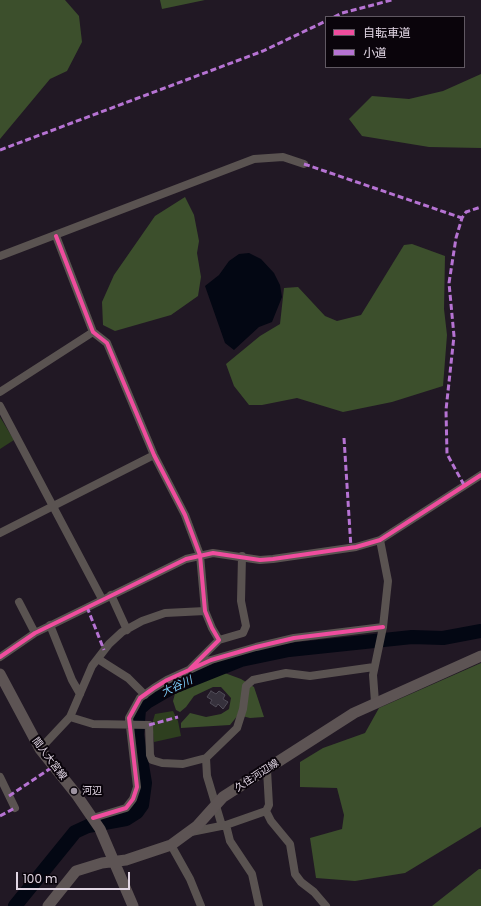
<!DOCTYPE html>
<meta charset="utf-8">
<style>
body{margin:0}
#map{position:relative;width:481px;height:906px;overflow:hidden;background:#211824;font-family:Poppins,"Noto Sans JP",sans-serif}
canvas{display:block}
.legend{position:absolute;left:325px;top:16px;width:140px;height:52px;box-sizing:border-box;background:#0a040b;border:1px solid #605862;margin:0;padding:5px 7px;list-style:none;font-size:12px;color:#e1d6e4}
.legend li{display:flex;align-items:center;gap:8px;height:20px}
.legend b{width:20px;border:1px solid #605862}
.scale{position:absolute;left:16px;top:872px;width:114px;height:18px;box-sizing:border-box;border:2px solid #e1d6e4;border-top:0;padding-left:5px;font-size:12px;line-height:14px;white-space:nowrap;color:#e1d6e4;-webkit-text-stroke:3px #0a040b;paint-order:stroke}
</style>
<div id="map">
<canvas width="481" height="906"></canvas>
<ul class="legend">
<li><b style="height:5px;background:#ef4d9e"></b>自転車道</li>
<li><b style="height:5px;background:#b673d3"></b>小道</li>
</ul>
<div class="scale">100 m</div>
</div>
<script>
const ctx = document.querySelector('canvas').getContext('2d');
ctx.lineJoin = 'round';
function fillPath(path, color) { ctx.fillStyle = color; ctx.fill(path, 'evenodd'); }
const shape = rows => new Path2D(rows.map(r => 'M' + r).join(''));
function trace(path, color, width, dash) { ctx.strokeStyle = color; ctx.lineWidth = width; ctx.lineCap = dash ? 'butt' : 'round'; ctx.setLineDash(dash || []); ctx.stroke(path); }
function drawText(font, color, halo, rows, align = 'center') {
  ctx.font = font + ' Poppins,"Noto Sans JP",sans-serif'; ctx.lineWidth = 4; ctx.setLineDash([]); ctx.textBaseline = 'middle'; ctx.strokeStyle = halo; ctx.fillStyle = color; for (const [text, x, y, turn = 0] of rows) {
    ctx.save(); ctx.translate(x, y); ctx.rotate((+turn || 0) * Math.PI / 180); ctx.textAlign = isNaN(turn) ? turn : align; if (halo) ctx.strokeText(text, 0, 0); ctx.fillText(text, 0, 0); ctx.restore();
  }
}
fillPath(shape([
 [0,417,14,440,0,449],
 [173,711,178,721,181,736,154,742,152,724,155,714]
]), '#2e3f1f');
fillPath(shape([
 [0,0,65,0,79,16,82,42,67,71,50,79,0,139],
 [160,0,205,0,162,9],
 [481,74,481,148,429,147,362,136,349,119,372,96,409,99,443,91],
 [185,197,194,215,199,241,197,253,201,277,198,296,171,315,115,331,103,325,102,302,114,275,155,216],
 [412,244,445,256,444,309,447,335,443,386,392,402,343,412,297,398,262,405,249,405,234,386,226,364,260,336,280,324,284,288,298,287,325,316,337,321,361,315,404,245],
 [481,663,481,827,405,873,355,881,316,878,310,838,342,829,344,815,337,788,300,787,300,762,323,748,365,733,379,708],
 [222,672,241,679,254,687,264,717,250,718,238,715,230,725,181,728,181,723,190,713,206,717,221,714,229,709,231,698,221,687,213,687,194,696,186,707,180,712,176,710,173,701,176,690],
 [479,869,481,869,481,906,432,906]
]), '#3c4f2c');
fillPath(shape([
 [249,253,261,259,274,273,280,285,282,297,272,322,259,327,234,350,225,343,205,286,219,275,229,261,239,254]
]), '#030713');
trace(shape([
 [15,906,75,832,88,826,126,819,137,812,142,805,145,783,137,735,139,709,147,702,171,688,241,660,289,650,412,637,443,638,481,631]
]), '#030713', 14);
const building = shape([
 [211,691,216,694,219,691,225,695,223,699,228,702,223,709,218,704,216,707,210,703,212,700,207,697,211,691]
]);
fillPath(building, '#36313c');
trace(building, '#504c57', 1);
trace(shape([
 [56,236,93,332,107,343,154,455,185,515,200,555,205,611,212,628,219,640,190,669],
 [0,256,254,159,283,157,304,164],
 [0,392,93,332],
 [0,406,102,599],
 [0,533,154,455],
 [111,595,127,630],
 [19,602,35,633],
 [50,625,72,680,80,694],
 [219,640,243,633,246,626,241,601,242,556],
 [0,657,35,633,186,559,213,553,260,560,273,559,356,547,380,540,481,475],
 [98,659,128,678,145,695],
 [375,702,373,675,383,627,388,581,380,540],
 [70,717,93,724,149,725,150,755,152,760,162,763,183,764,206,758],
 [40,749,70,717,92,666,109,644,122,632,142,621,165,613,205,611],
 [0,777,15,808],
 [266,811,269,805,267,770],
 [93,818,126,808,133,799,137,787,129,718,140,698,154,688,167,680,211,660,256,647,294,638,383,627],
 [226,825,230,841,252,874,259,906],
 [222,826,207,776,206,758,237,728,243,709,246,686,253,680,286,673,310,676,374,667],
 [191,832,226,825,266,811,271,821,290,844,295,874,301,882,314,892,326,906],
 [171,845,190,879,201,906]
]), '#5a5351', 8);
trace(shape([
 [0,674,40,749,76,794,100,829,133,906],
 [48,906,76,871,102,863,126,860,171,845,197,826,223,797,354,713,481,656]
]), '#5d5454', 11);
trace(shape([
 [334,17,342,13,392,0],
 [0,150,263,51,326,21],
 [304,164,462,218],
 [344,438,351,548],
 [464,485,447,454,446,410,454,336,449,283,456,238,462,218,466,212,481,207],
 [87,607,104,650],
 [149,725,178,717],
 [9,796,54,766],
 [0,816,15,808]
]), '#b673d3', 3, [6, 3]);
trace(shape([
 [56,236,93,332,107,343,154,455,185,515,200,555,205,611,212,628,219,640,190,669],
 [0,657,35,633,186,559,213,553,260,560,273,559,356,547,380,540,481,475],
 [93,818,126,808,133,799,137,787,129,718,140,698,154,688,167,680,211,660,256,647,294,638,383,627]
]), '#ef4d9e', 4);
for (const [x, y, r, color] of [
 [74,791,4,"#9e94a1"]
]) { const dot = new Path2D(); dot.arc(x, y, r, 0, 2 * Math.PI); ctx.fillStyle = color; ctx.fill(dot); trace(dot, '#0a040b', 1.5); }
drawText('10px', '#e1d6e4', '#0a040b', [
 ["間人大宮線",49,759,53],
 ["久住河辺線",257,776,-33]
]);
drawText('10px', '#e1d6e4', '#0a040b', [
 ["河辺",82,791]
], 'left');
drawText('italic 11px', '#7acbf8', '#0a040b', [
 ["大谷川",177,687,-25]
]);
</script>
